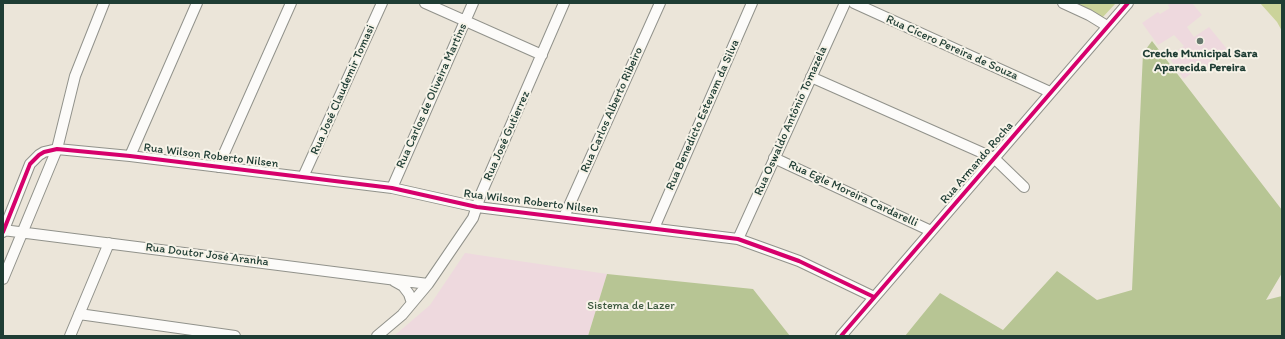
<!DOCTYPE html>
<meta charset="utf-8">
<style>
body{margin:0}
#map{position:relative;width:1285px;height:339px;overflow:hidden;background:#ebe5d9;font-family:Itim,sans-serif}
canvas{display:block}
.frame{position:absolute;inset:0;border:4px solid #1f3d34;pointer-events:none}
</style>
<div id="map">
<canvas width="1285" height="339"></canvas>
<div class="frame"></div>
</div>
<script>
const ctx = document.querySelector('canvas').getContext('2d');
ctx.lineJoin = 'round';
function fillPath(path, color) { ctx.fillStyle = color; ctx.fill(path, 'evenodd'); }
const shape = rows => new Path2D(rows.map(r => 'M' + r).join(''));
function trace(path, color, width, dash) { ctx.strokeStyle = color; ctx.lineWidth = width; ctx.lineCap = dash ? 'butt' : 'round'; ctx.setLineDash(dash || []); ctx.stroke(path); }
function drawText(font, color, halo, rows, align = 'center') {
  ctx.font = font + ' Itim,sans-serif'; ctx.lineWidth = 4; ctx.setLineDash([]); ctx.textBaseline = 'middle'; ctx.strokeStyle = halo; ctx.fillStyle = color; for (const [text, x, y, turn = 0] of rows) {
    ctx.save(); ctx.translate(x, y); ctx.rotate((+turn || 0) * Math.PI / 180); ctx.textAlign = isNaN(turn) ? turn : align; if (halo) ctx.strokeText(text, 0, 0); ctx.fillText(text, 0, 0); ctx.restore();
  }
}
fillPath(shape([
 [1170,3,1192,3,1202,15,1187,27,1194,37,1209,27,1227,49,1211,61,1213,66,1202,72,1199,67,1184,79,1168,56,1184,46,1174,35,1158,45,1142,23,1158,12,1160,14,1170,8,1168,5],
 [465,253,607,274,588,336,394,336,430,305]
]), '#eed9de');
fillPath(shape([
 [1067,3,1116,3,1101,19],
 [1260,3,1282,3,1282,31,1277,22]
]), '#cbd39a');
fillPath(shape([
 [1152,41,1282,210,1282,273,1266,300,1282,296,1282,336,905,336,940,293,1003,330,1057,271,1097,300,1132,290,1143,53],
 [607,274,753,289,790,336,588,336]
]), '#b7c594');
const street = shape([
 [425,3,542,55],
 [854,3,1050,92],
 [1063,3,1089,15,1107,26],
 [811,77,994,158,1024,187],
 [130,156,197,3],
 [774,158,931,231],
 [218,167,291,3],
 [303,177,382,3],
 [392,188,473,3],
 [564,217,660,3],
 [654,228,752,3],
 [3,230,428,284],
 [3,232,30,164,39,155,44,152,57,149,130,156,392,188,477,207,738,239,799,261,874,297],
 [738,239,845,3],
 [3,279,57,149,75,76,104,3],
 [394,281,403,286,409,294,412,303],
 [79,314,235,336],
 [70,336,109,243],
 [377,336,402,315,428,284,473,218,481,194,564,3],
 [841,336,1128,3]
]);
trace(street, '#91928b', 12);
trace(street, '#fcfbf9', 10);
trace(shape([
 [3,232,30,164,39,155,44,152,57,149,130,156,392,188,477,207,738,239,799,261,874,297],
 [841,336,1128,3]
]), '#d6006c', 4);
for (const [x, y, r, color] of [
 [1200,41,4,"#66786e"]
]) { const dot = new Path2D(); dot.arc(x, y, r, 0, 2 * Math.PI); ctx.fillStyle = color; ctx.fill(dot); trace(dot, '#f7f3e8', 1.5); }
drawText('12px', '#1f3d34', '#f7f3e8', [
 ["Rua Cícero Pereira de Souza",952,48,24],
 ["Rua José Claudemir Tomasi",343,90,-66],
 ["Rua Carlos de Oliveira Martins",432,96,-66],
 ["Rua Carlos Alberto Ribeiro",612,110,-66],
 ["Rua Benedicto Estevam da Silva",703,115,-66],
 ["Rua Oswaldo Antônio Tomazela",791,121,-66],
 ["Rua José Gutierrez",507,136,-66],
 ["Rua Wilson Roberto Nilsen",211,156,7],
 ["Rua Armando Rocha",977,163,-49],
 ["Rua Egle Moreira Cardarelli",853,194,25],
 ["Rua Wilson Roberto Nilsen",531,202,7],
 ["Rua Doutor José Aranha",207,255,7]
]);
drawText('bold 12px', '#1f3d34', '#f7f3e8', [
 ["Creche Municipal Sara",1200,54],
 ["Aparecida Pereira",1200,68]
]);
drawText('12px', '#3c583e', '#f7f3e8', [
 ["Sistema de Lazer",631,306]
]);
</script>
